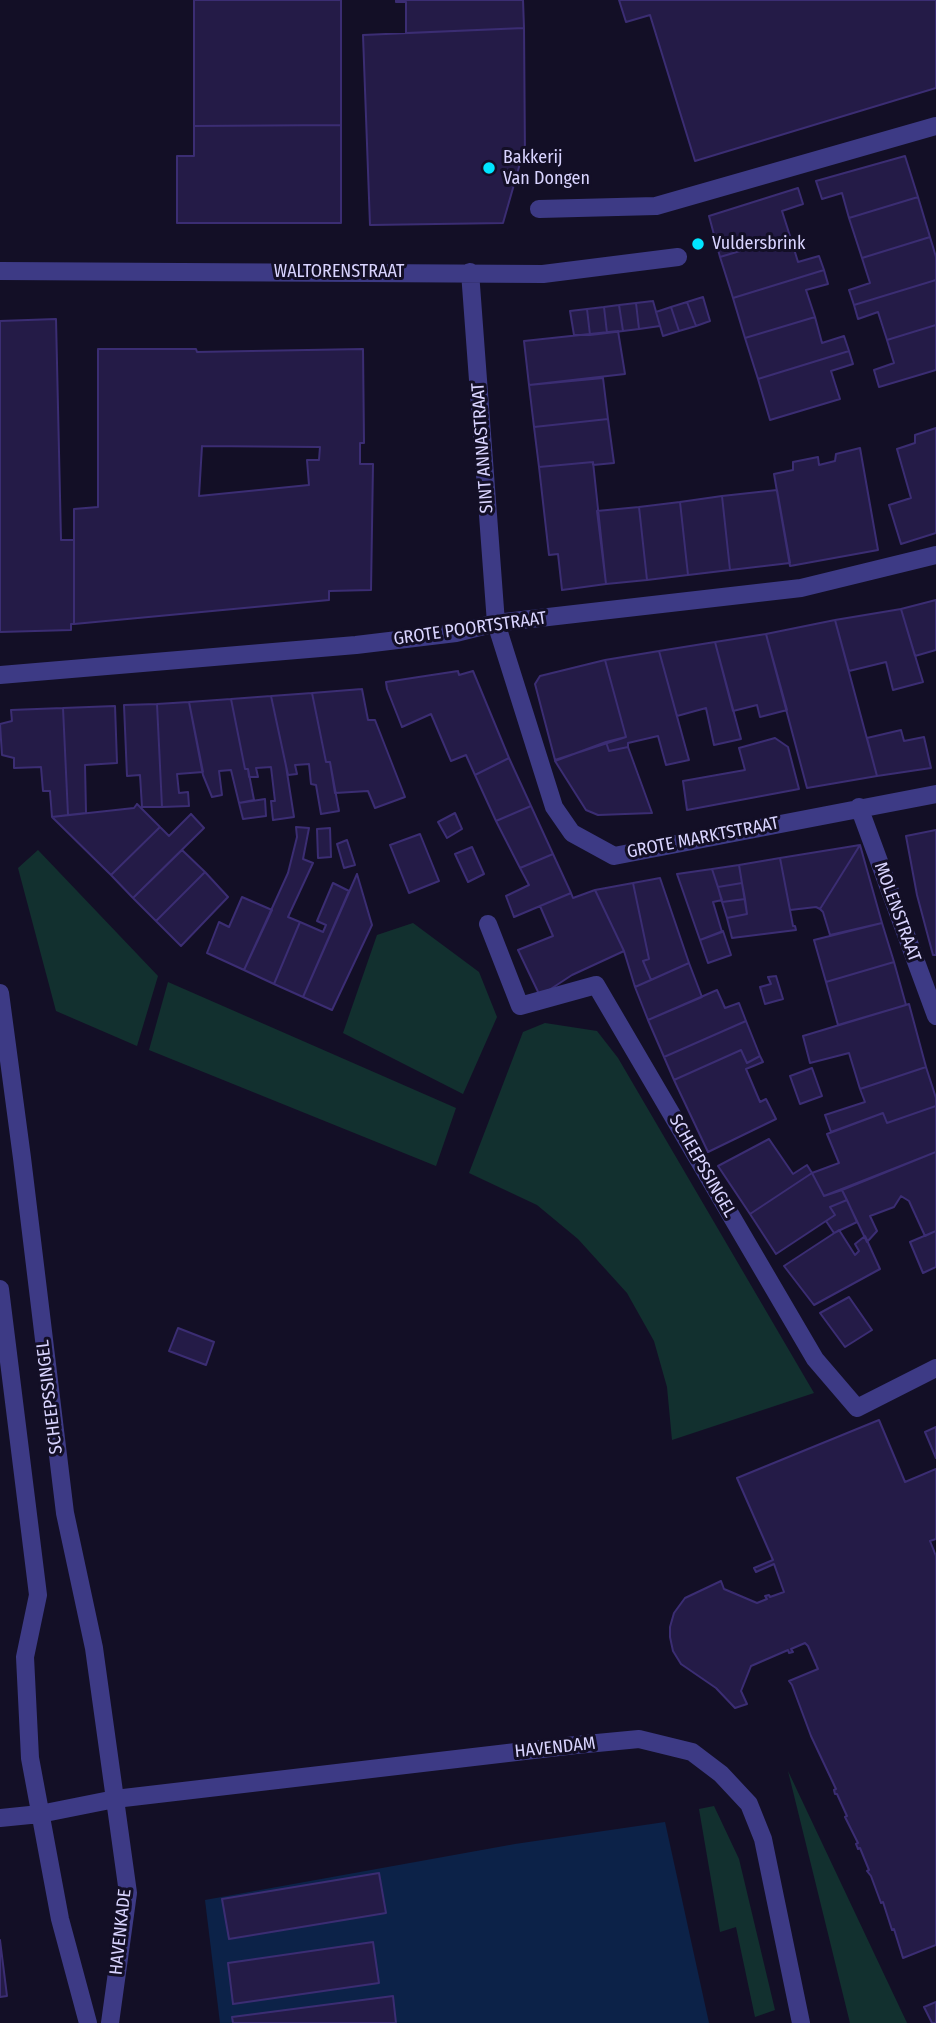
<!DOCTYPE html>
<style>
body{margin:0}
canvas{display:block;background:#130f26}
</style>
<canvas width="936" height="2023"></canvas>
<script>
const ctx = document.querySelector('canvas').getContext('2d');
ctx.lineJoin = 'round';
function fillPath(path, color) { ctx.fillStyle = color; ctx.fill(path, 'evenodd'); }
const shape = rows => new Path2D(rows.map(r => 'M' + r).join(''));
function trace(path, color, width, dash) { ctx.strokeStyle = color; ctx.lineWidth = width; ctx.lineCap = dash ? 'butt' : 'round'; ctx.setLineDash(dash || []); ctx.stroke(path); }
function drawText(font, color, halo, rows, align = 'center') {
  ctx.font = font + ' "Fira Sans Condensed",sans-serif'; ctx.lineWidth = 6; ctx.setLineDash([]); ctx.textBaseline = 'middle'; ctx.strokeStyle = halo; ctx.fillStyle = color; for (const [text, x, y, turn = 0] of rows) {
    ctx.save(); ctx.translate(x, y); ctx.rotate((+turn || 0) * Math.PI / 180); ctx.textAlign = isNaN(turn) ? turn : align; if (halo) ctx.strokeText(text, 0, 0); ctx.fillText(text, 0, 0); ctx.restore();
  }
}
fillPath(shape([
 [38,850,158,976,137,1046,56,1011,18,868],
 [413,923,479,972,497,1017,463,1094,343,1033,377,935],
 [168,982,456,1108,436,1166,149,1050],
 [545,1023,597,1031,618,1058,814,1393,672,1440,667,1387,654,1341,627,1293,578,1239,537,1205,469,1173,523,1032],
 [788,1771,907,2023,850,2023],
 [714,1806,739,1859,775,2010,755,2017,736,1927,720,1932,699,1809]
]), '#12302f');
fillPath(shape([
 [665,1822,709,2023,220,2023,205,1900,515,1844]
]), '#0c2248');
const building = shape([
 [194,0,341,0,341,125,194,126,194,0],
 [396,0,523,0,524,28,406,33,406,2,396,2,396,0],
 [619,0,936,0,936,88,695,161,650,15,626,22,619,0],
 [524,28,525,160,521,160,503,223,370,225,363,35,524,28],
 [341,125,341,223,177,223,177,156,194,156,194,126,341,125],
 [905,156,918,197,849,218,842,193,822,199,816,181,905,156],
 [798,188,803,204,782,211,790,236,720,257,709,216,798,188],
 [918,197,930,237,862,258,849,218,918,197],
 [790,236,798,262,819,256,824,270,733,298,720,257,790,236],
 [930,237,936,257,936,280,854,305,849,290,870,283,862,258,930,237],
 [824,270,828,284,806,290,815,317,745,338,733,298,824,270],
 [936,280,936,325,887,340,878,312,858,319,854,305,936,280],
 [703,297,710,321,696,326,687,302,703,297],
 [653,301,660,326,639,329,636,303,653,301],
 [687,302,696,326,679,331,671,307,687,302],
 [636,303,639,329,623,331,619,305,636,303],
 [619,305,623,331,607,333,604,307,619,305],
 [604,307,607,333,590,335,587,309,604,307],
 [671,307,679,331,663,336,656,312,671,307],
 [587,309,590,335,574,335,570,311,587,309],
 [815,317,822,343,844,336,849,351,758,379,745,338,815,317],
 [56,319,61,540,74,540,74,624,71,624,71,630,0,632,0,321,56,319],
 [936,325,936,370,879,387,874,370,894,363,887,340,936,325],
 [618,331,625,374,529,385,524,341,618,331],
 [98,349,196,349,197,352,363,349,364,443,360,443,360,464,373,464,371,590,329,591,329,600,74,624,74,509,98,507,98,349],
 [202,446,320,447,319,460,307,460,309,485,199,496,202,446],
 [849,351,853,364,831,371,840,399,770,420,758,379,849,351],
 [603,378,608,419,534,427,529,385,603,378],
 [608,419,614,463,593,465,593,462,539,467,534,427,608,419],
 [936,428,936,533,901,544,889,505,911,498,897,449,915,443,915,435,936,428],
 [860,448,878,550,790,566,774,474,793,470,793,462,818,457,819,465,835,461,836,454,860,448],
 [593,462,606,584,562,590,558,554,549,555,539,467,593,462],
 [777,490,790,563,730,570,722,496,777,490],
 [722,496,730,570,688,575,680,502,722,496],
 [680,502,688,575,647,580,639,507,680,502],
 [639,507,647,580,606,584,597,511,639,507],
 [936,600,936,650,915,656,901,609,936,600],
 [901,609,923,682,893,690,886,662,849,671,835,620,901,609],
 [835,620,877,776,807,788,766,634,835,620],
 [766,634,787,710,760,717,757,705,733,711,715,642,766,634],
 [715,642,741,739,714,745,706,708,677,716,659,651,715,642],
 [659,651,689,760,666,765,658,736,628,743,628,747,609,751,606,742,626,737,605,660,659,651],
 [605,660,626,737,555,760,535,684,540,676,605,660],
 [458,671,459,675,473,671,509,758,475,775,466,755,451,761,431,714,402,727,387,689,386,682,458,671],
 [362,689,368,720,375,720,405,797,375,808,368,791,335,793,330,762,326,762,312,693,362,689],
 [312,693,326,762,330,762,339,811,321,814,316,785,311,784,309,764,295,765,297,774,288,775,271,696,312,693],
 [271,696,286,766,294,817,273,820,271,801,275,801,271,767,256,768,258,777,249,777,248,769,245,769,231,699,271,696],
 [231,699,245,769,248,769,254,800,239,803,231,770,219,771,222,795,212,797,203,775,189,702,231,699],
 [189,702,203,772,177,774,179,793,188,792,189,806,162,807,157,704,189,702],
 [157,704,162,807,142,807,140,775,127,776,124,705,157,704],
 [115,706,117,763,85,765,86,813,68,815,63,708,115,706],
 [63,708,68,815,52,817,50,791,43,791,41,767,14,768,14,758,2,755,0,724,12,721,11,710,63,708],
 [901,730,904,741,924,737,931,768,877,776,867,738,901,730],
 [775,738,788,747,799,789,687,810,683,781,745,770,739,748,775,738],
 [606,742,609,751,628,747,652,813,598,815,586,810,555,761,606,742],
 [509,758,531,806,496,821,475,775,509,758],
 [265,799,266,816,243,819,239,803,265,799],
 [137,804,160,827,111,875,52,817,134,808,137,804],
 [531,806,553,854,520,868,496,821,531,806],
 [455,813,462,829,447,838,438,822,455,813],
 [191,814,204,828,133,898,111,875,160,827,169,836,191,814],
 [296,827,309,828,303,859,313,863,288,917,300,922,274,984,244,970,288,873,297,837,296,827],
 [330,828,331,857,318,858,317,829,330,828],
 [936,830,936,955,933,955,917,895,906,836,936,830],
 [420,834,439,881,409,893,390,845,420,834],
 [347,840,355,865,344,868,337,844,347,840],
 [860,845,820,909,816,907,790,910,780,858,860,845],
 [860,845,882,923,830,935,823,912,820,909,860,845],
 [472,847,484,874,468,882,455,854,472,847],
 [182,850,205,872,156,921,133,898,182,850],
 [553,854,571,893,514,917,506,896,529,885,520,868,553,854],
 [780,858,793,926,795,926,796,930,732,938,727,918,747,914,739,865,780,858],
 [739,865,742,883,718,887,712,869,739,865],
 [712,869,722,900,713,902,722,932,700,940,677,874,712,869],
 [205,872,228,897,181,946,156,921,205,872],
 [357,874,372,925,332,1010,303,997,357,874],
 [660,878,689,963,651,980,643,961,649,959,633,883,660,878],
 [333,883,349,891,303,997,274,984,300,922,323,932,326,925,317,921,333,883],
 [633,883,649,959,643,961,651,980,635,987,624,951,595,890,633,883],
 [742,883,745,899,722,902,718,887,742,883],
 [595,890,624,951,572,975,540,996,518,950,553,936,540,906,571,893,573,898,595,890],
 [242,897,272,910,244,970,207,953,219,922,229,927,242,897],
 [745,899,747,914,727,918,722,902,745,899],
 [882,923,894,962,826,982,814,940,882,923],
 [723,931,731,955,708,963,700,940,723,931],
 [894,962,906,1005,838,1025,826,982,894,962],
 [689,963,702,997,648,1020,635,987,689,963],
 [776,976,783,999,765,1004,760,987,771,984,768,977,776,976],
 [717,990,725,1008,739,1003,746,1021,664,1057,648,1020,717,990],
 [909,1004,926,1067,860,1089,849,1053,810,1063,803,1036,909,1004],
 [746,1021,760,1056,747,1063,741,1050,674,1080,664,1057,746,1021],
 [741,1050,747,1063,760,1056,763,1062,746,1069,760,1102,766,1099,776,1119,708,1152,674,1080,741,1050],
 [926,1067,936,1098,936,1106,887,1123,883,1113,831,1132,825,1115,865,1102,860,1089,926,1067],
 [812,1068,822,1096,800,1104,790,1076,812,1068],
 [936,1106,936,1152,824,1196,812,1173,839,1163,827,1134,883,1113,887,1123,936,1106],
 [769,1139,793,1174,807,1165,812,1173,750,1214,718,1166,769,1139],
 [936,1152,936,1231,925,1236,909,1201,901,1196,894,1207,870,1216,877,1231,867,1242,842,1190,936,1152],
 [812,1173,824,1196,842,1190,847,1200,830,1207,835,1215,776,1254,750,1214,812,1173],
 [847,1200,857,1222,834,1233,826,1221,835,1215,830,1207,847,1200],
 [839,1230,855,1255,859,1251,855,1244,865,1236,880,1269,814,1305,784,1266,839,1230],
 [936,1231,936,1267,923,1273,910,1242,936,1231],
 [849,1297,872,1330,845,1347,820,1313,849,1297],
 [178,1328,214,1342,206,1365,169,1351,178,1328],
 [879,1420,905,1482,936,1469,936,1539,930,1541,936,1556,936,1945,903,1958,894,1929,892,1930,883,1902,881,1903,871,1876,867,1871,869,1870,860,1848,858,1849,856,1844,858,1843,845,1817,847,1816,837,1794,835,1794,834,1790,836,1789,811,1736,792,1685,789,1681,818,1669,808,1646,805,1643,791,1649,793,1652,789,1653,788,1650,751,1666,741,1691,747,1704,735,1708,716,1688,681,1664,673,1651,670,1637,670,1627,674,1613,685,1598,721,1581,724,1589,757,1603,767,1599,765,1596,769,1595,770,1597,784,1592,774,1564,756,1572,754,1568,773,1560,737,1478,879,1420],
 [936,1427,936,1458,925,1432,936,1427],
 [379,1873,386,1913,229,1939,222,1899,379,1873],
 [0,1940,7,1996,0,1997,0,1940],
 [373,1942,379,1983,233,2004,228,1963,373,1942],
 [393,1996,396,2023,233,2023,232,2017,393,1996],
 [936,2002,936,2023,932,2023,924,2007,936,2002]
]);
fillPath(building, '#241b47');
trace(building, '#3b2d73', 2);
trace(shape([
 [539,209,656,206,936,126],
 [0,271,543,274,678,257],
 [470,272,496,623,554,807,572,833,614,856,936,794],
 [0,675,356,645,456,633,496,623,801,588,936,555],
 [859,807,936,1016],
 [488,924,520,1006,596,985,815,1359,857,1408,936,1368],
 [0,993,22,1158,65,1513,94,1648,128,1893,110,2023],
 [0,1289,38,1595,25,1657,30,1758,60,1919,88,2023],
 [0,1818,40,1814,115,1799,576,1745,639,1739,692,1752,721,1774,749,1804,763,1839,801,2023]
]), '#3d3a85', 18);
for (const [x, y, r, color] of [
 [489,168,7,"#00e5ff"],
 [698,244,7,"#00e5ff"]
]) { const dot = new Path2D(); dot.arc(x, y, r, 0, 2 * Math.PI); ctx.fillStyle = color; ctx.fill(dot); trace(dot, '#130f26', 2.5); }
drawText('18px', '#d9d4ff', '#130f26', [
 ["Bakkerij",503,158],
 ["Van Dongen",503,179],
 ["Vuldersbrink",712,244]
], 'left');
drawText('18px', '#d9d4ff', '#130f26', [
 ["WALTORENSTRAAT",339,272],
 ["SINT ANNASTRAAT",483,448,-94],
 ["GROTE POORTSTRAAT",470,629,-8],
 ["GROTE MARKTSTRAAT",703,838,-11],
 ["MOLENSTRAAT",897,912,70],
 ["SCHEEPSSINGEL",702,1166,60],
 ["SCHEEPSSINGEL",50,1397,-97],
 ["HAVENDAM",555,1748,-6],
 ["HAVENKADE",121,1932,-84]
]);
</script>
